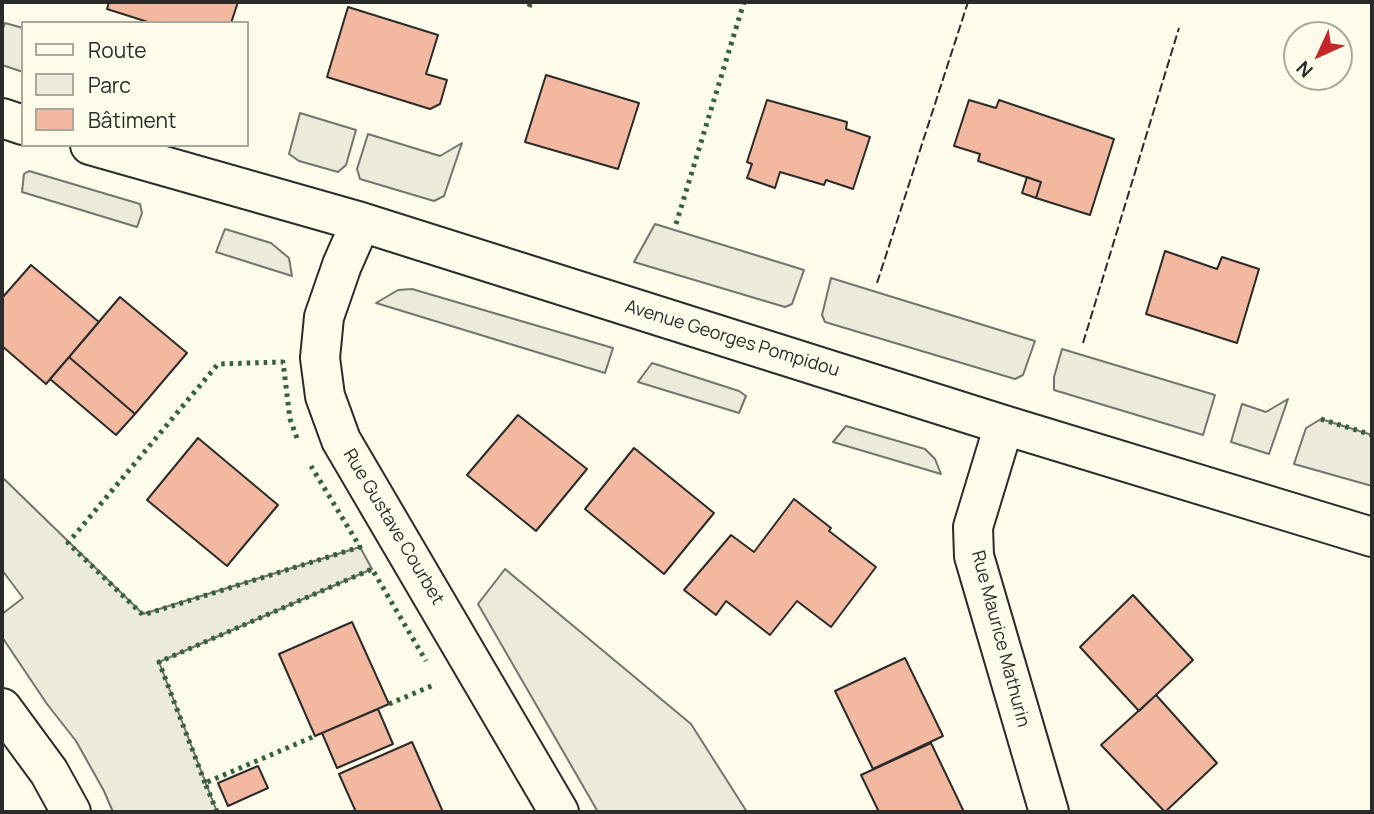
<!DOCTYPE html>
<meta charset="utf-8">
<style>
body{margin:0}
#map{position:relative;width:1374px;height:814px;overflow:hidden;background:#fdfbea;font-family:Manrope,sans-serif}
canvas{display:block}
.frame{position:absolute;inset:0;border:4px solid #2b2b2b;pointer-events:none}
.legend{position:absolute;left:21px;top:21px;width:228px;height:126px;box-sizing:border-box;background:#fdfbea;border:2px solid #a9a89e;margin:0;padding:9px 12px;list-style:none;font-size:21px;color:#2b2b2b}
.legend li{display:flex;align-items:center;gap:14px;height:35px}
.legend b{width:35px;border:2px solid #a9a89e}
.north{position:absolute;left:1283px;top:21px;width:70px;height:70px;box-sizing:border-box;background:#fdfbea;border:2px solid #a9a89e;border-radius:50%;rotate:225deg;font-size:19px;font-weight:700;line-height:28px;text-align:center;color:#2b2b2b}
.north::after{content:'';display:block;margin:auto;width:24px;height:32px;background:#c62828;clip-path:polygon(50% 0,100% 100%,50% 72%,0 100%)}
</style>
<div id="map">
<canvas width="1374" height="814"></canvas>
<div class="frame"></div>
<ul class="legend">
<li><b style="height:9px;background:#fdfbea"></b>Route</li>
<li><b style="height:19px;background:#ecebdb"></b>Parc</li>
<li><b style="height:19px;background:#f2b8a0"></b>Bâtiment</li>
</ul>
<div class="north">N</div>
</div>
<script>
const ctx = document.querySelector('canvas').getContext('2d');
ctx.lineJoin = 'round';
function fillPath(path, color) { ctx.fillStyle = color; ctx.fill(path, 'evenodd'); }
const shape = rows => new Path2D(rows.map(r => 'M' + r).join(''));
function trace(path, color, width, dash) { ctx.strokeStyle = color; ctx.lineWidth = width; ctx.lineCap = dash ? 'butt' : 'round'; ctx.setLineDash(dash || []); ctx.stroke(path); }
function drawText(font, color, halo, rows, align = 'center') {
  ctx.font = font + ' Manrope,sans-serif'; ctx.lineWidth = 5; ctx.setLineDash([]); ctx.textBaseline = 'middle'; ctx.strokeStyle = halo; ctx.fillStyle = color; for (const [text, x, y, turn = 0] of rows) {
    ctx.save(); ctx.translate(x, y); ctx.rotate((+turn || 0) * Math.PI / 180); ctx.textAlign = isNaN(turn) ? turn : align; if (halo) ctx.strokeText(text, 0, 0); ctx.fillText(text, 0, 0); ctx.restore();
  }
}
const green = shape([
 [5,23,23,28,23,72,2,65,2,31,5,23],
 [300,113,356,130,346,165,338,172,299,161,289,154,300,113],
 [368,134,440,156,462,143,444,196,434,201,360,179,357,169,368,134],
 [29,171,140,204,142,213,137,227,22,192,24,174,29,171],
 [655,224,804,270,792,304,785,307,634,262,655,224],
 [225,229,271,243,289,258,292,276,216,252,225,229],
 [831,278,1035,341,1023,375,1015,379,825,322,822,315,831,278],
 [412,289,613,348,605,373,376,303,398,290,412,289],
 [1062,349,1215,395,1203,435,1054,390,1054,377,1062,349],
 [652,363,739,391,746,396,739,413,638,382,652,363],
 [1288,399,1269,454,1231,442,1242,404,1266,412,1288,399],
 [1321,419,1372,435,1372,486,1294,464,1306,428,1321,419],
 [846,426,925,449,935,459,941,474,833,442,846,426],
 [2,477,143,614,360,547,372,569,159,662,217,812,113,812,104,791,76,741,47,704,2,637,2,614,23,598,2,570,2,477],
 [505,569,691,724,747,812,598,812,478,604,505,569]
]);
fillPath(green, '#ecebdb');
trace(green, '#74746e', 2);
const building = shape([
 [109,2,238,2,231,23,151,23,107,9,109,2],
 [348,7,438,35,426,74,447,80,440,104,430,109,327,77,348,7],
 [546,75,639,103,618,169,525,142,546,75],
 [767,100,847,122,846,129,870,137,853,189,826,180,824,185,780,172,775,188,747,178,752,164,747,162,767,100],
 [969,100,996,108,999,100,1114,139,1090,215,1036,198,1041,182,978,161,980,154,954,146,969,100],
 [1027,177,1041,182,1036,198,1022,193,1027,177],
 [1165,251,1217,269,1222,257,1259,269,1237,343,1146,314,1165,251],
 [31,265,99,322,46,384,2,346,2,298,31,265],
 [120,297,187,353,135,414,69,357,120,297],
 [69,357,135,414,116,435,50,379,69,357],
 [518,415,587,469,536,531,467,475,518,415],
 [198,438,278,505,227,566,147,500,198,438],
 [634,448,714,513,664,574,585,509,634,448],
 [794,499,831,528,829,531,876,567,831,627,797,601,770,635,726,601,716,615,684,590,731,535,754,552,794,499],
 [1133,595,1193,660,1139,711,1080,647,1133,595],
 [352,622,389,704,315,736,279,654,352,622],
 [905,658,943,736,873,769,835,691,905,658],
 [1156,695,1217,763,1165,812,1101,745,1156,695],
 [378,709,393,744,337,768,322,733,378,709],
 [412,742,443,812,356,812,339,774,412,742],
 [931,743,964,812,879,812,861,775,931,743],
 [258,766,268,788,228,806,218,783,258,766]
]);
fillPath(building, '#f2b8a0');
trace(building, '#2b2b2b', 2);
const minor = shape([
 [2,118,23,125],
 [90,145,361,222,1004,425,1372,537],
 [361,222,342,265,324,317,320,358,325,396,341,440,559,812],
 [1004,425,973,527,974,556,1049,812],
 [2,708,49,772,71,812]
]);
trace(minor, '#2b2b2b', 42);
trace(minor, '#fdfbea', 38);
trace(shape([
 [529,7,531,2],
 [676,224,744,2],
 [1321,419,1372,435],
 [297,438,290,419,283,362,218,364,68,543,143,615,360,547,311,466],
 [389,704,436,684],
 [205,783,159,662,372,569,426,661],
 [217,812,205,783,315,736]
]), '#34623c', 5, [3.5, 5]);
trace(shape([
 [877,283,968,2],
 [1083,343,1179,28]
]), '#2b2b2b', 2, [9, 3.5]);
drawText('18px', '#2b2b2b', '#fdfbea', [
 ["Avenue Georges Pompidou",732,339,17],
 ["Rue Gustave Courbet",393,527,59],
 ["Rue Maurice Mathurin",1000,639,75]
]);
</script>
